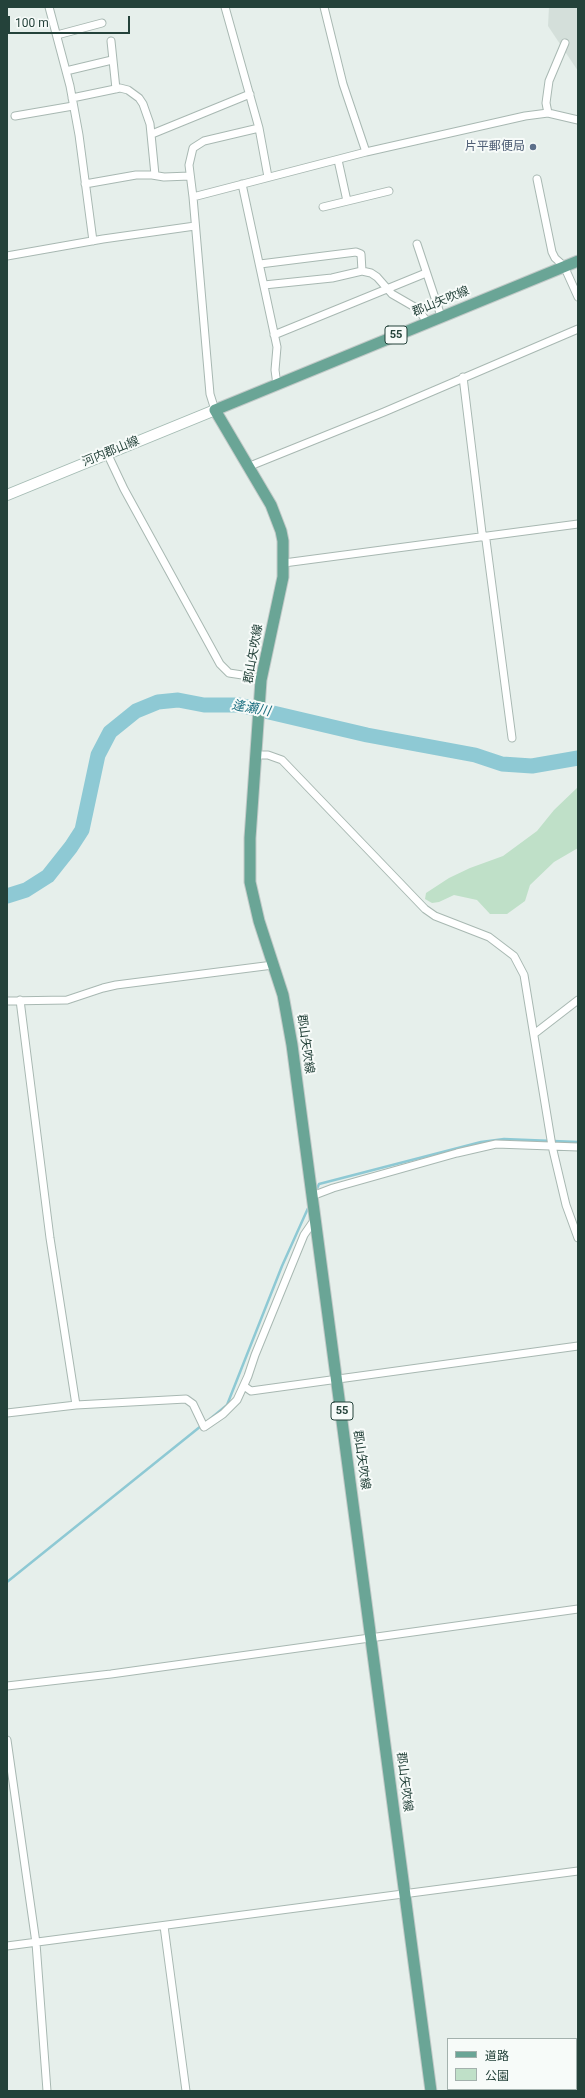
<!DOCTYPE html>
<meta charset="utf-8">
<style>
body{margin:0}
#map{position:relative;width:585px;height:2098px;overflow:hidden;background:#e6efeb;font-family:Roboto,"Noto Sans JP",sans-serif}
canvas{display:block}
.frame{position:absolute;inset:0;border:8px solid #24423a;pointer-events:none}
.legend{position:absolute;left:447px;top:2038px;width:130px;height:52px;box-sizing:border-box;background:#f7fbf9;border:1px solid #a3b1ad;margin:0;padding:5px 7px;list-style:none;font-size:12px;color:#24423a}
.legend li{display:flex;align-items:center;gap:8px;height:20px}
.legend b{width:20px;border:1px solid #a3b1ad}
.scale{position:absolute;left:8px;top:16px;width:122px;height:18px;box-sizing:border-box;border:2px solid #24423a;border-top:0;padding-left:5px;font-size:12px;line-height:14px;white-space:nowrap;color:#24423a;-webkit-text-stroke:3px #f7fbf9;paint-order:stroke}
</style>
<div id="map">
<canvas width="585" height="2098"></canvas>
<div class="frame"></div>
<ul class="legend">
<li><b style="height:5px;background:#6aa596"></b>道路</li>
<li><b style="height:11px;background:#bfe0c8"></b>公園</li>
</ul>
<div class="scale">100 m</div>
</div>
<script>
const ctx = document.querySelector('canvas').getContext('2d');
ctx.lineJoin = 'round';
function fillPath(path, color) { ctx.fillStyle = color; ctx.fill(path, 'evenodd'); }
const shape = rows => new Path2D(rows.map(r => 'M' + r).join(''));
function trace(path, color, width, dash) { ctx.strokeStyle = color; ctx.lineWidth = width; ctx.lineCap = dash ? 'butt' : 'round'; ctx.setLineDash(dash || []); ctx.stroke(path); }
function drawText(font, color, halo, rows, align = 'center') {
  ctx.font = font + ' Roboto,"Noto Sans JP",sans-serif'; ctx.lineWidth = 4; ctx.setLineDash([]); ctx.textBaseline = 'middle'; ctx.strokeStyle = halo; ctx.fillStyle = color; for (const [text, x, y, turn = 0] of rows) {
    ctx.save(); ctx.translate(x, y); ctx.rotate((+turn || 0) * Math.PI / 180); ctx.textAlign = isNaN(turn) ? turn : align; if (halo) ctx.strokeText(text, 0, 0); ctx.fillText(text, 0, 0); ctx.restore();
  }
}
fillPath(shape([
 [549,7,578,7,578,71,548,26]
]), '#d4dfda');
fillPath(shape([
 [578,787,578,848,554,862,530,885,525,901,507,914,490,914,477,900,454,895,439,902,432,903,425,899,426,893,449,878,470,868,503,856,537,831,554,810]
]), '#bfe0c8');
trace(shape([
 [316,1191,319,1184,481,1142,504,1139,578,1142],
 [210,1419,227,1405,282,1266,309,1206],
 [7,1582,201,1426]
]), '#8ec9d4', 2.5);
trace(shape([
 [7,896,26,890,48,876,71,847,82,830,98,755,110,732,136,711,158,702,178,700,204,705,239,705,367,735,475,755,502,764,532,766,578,758]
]), '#8ec9d4', 15);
const street = shape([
 [49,7,70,86,79,135,93,241],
 [225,7,259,128,268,177],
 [324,7,343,84,366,152],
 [57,35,102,23],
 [111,41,116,89],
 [66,71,112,60],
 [72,98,120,88,128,90,139,98,143,104,150,124,155,175],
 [548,113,546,103,549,81,565,43],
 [15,116,73,106],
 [152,134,250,94],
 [338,160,347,201],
 [537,179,552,252,555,258,564,266,578,297],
 [85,184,136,175,152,175,164,177,190,176],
 [242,184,277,347,275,370,277,385],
 [193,197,189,165,193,148,204,141,259,128],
 [323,207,389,191],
 [417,244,441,316],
 [7,256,103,239,195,226],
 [260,264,356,252,361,254,362,271],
 [264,285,332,278,362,271,371,273,377,277,392,294,418,309,427,322],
 [274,335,426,273],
 [463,377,482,533,486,540,512,738],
 [215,410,210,394,193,197,366,152,525,116,548,113,578,120],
 [107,453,124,489,220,664,229,673,262,678],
 [250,466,384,412,578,329],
 [284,563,578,524],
 [255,755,268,755,282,760,425,909,435,916,489,937,514,956,524,975,552,1146,566,1205,578,1238],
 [20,1000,50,1238,76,1405],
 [7,1001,67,1000,103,988,116,985,273,965],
 [534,1034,578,1000],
 [312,1196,333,1188,457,1153,496,1144,578,1147],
 [244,1386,251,1391,578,1346],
 [7,1413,76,1405,186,1399,193,1404,204,1427,223,1414,237,1400,248,1376,255,1355,304,1235,315,1219],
 [7,1686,111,1674,578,1609],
 [7,1740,36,1943,47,2091],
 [164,1926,186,2091],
 [7,1946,578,1871]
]);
const secondary = shape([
 [7,495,215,410]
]);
const primary = shape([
 [431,2091,292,1045,283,995,259,921,250,882,250,838,261,680,283,577,283,541,281,531,271,505,215,410,578,261]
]);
trace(street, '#a8b8b2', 9);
trace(secondary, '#a4bbb3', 12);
trace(primary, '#c2cac8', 13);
trace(street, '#fff', 7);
trace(secondary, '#fff', 10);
trace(primary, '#6aa596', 11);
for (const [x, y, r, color] of [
 [533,147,4,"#5c6f8a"]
]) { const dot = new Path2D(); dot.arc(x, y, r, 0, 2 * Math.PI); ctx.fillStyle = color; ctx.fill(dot); trace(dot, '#f7fbf9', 1.5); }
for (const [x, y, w] of [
 [396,335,22],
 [342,1411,22]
]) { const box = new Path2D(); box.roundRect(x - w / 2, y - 9, w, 18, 3); ctx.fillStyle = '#f7fbf9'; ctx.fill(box); trace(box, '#24423a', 1); }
drawText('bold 11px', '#24423a', null, [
 ["55",396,335],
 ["55",342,1411]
]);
drawText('12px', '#4e5e75', '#f7fbf9', [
 ["片平郵便局",525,147]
], 'right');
drawText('12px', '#24423a', '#f7fbf9', [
 ["郡山矢吹線",441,302,-22],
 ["河内郡山線",111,452,-22],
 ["郡山矢吹線",254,654,-80],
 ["郡山矢吹線",305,1044,82],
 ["郡山矢吹線",361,1460,82],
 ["郡山矢吹線",404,1782,83]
]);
drawText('italic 13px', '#1c6f80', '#f7fbf9', [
 ["逢瀬川",251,709,10]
]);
</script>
